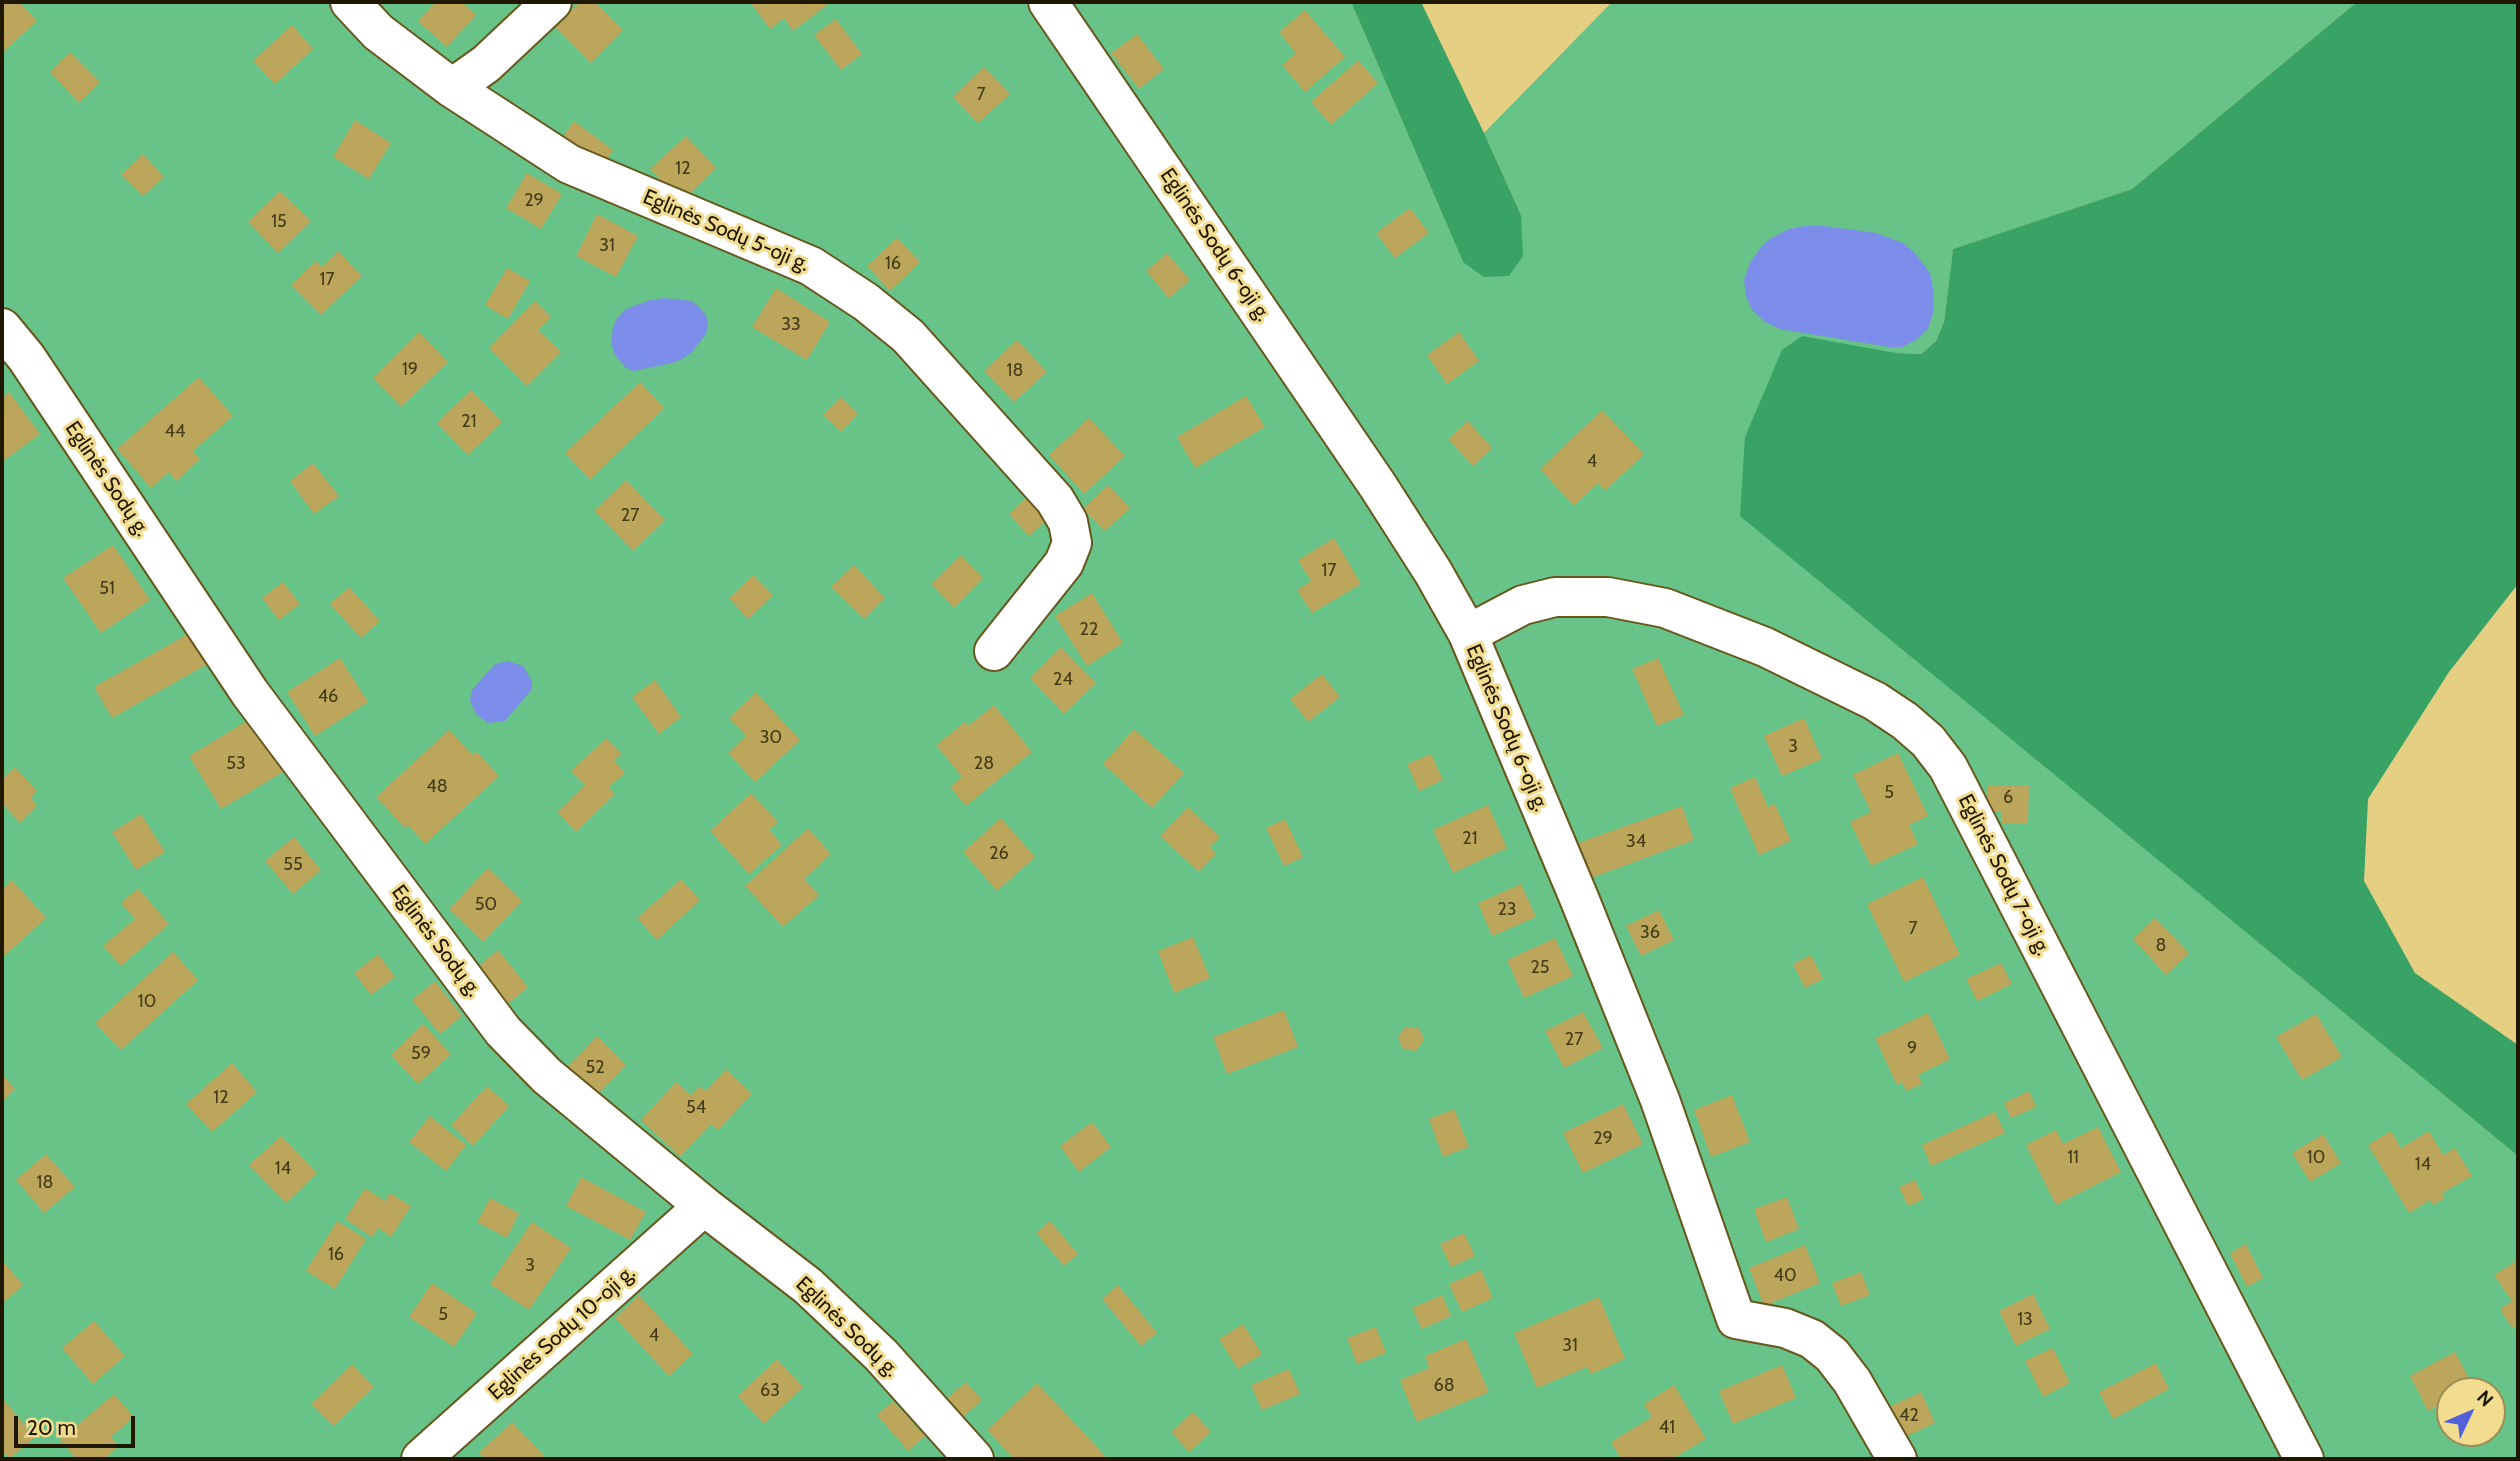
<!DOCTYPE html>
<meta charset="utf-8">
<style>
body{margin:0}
#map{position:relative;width:2520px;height:1461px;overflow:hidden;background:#e4cf83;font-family:Cabin,sans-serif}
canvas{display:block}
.frame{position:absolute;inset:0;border:4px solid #1f1700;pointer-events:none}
.north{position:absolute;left:2436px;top:1377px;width:70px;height:70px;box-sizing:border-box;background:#f2dc90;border:2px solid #9e8d56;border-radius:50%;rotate:46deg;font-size:19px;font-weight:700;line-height:28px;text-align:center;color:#1f1700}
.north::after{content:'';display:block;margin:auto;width:24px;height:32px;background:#5260d7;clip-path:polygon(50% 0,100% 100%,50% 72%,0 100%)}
.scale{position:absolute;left:14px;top:1416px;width:121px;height:32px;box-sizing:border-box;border:4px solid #1f1700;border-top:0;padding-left:9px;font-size:21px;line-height:24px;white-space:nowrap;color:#1f1700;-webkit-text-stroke:5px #f2dc90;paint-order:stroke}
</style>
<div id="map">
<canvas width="2520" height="1461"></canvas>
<div class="frame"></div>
<div class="north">N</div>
<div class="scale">20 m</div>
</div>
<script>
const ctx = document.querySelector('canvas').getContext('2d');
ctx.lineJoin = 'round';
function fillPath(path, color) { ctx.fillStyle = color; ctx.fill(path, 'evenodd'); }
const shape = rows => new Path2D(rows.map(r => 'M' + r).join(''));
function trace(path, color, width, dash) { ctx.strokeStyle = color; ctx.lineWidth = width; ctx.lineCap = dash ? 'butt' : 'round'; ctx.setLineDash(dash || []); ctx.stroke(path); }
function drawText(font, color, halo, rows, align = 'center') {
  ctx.font = font + ' Cabin,sans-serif'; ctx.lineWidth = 6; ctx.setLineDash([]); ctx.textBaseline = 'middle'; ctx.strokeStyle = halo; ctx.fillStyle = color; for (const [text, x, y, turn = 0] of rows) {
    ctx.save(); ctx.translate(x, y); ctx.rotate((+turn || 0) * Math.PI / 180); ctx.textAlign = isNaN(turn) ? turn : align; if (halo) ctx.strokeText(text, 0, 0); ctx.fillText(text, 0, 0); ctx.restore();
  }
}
fillPath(shape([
 [2,2,1351,2,1463,262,1521,215,1484,133,1612,2,2357,2,2132,189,1953,249,1944,322,1936,341,1921,354,1896,353,1740,515,2518,1156,2518,1459,2,1459],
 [2450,1391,2492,1391,2492,1433,2450,1433]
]), '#68c388');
fillPath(shape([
 [1351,2,1421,2,1484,133,1521,215,1523,256,1509,276,1484,277,1463,262],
 [2357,2,2518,2,2518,584,2449,672,2368,799,2364,881,2415,973,2518,1045,2518,1156,1740,516,1745,437,1782,350,1802,336,1896,353,1921,354,1936,341,1944,322,1953,249,2132,189]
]), '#38a364');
fillPath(shape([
 [1804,226,1824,226,1876,233,1903,243,1914,252,1930,273,1934,293,1933,313,1928,329,1916,340,1902,347,1889,347,1780,329,1765,322,1752,310,1746,296,1744,280,1750,263,1761,247,1771,238,1789,229],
 [665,298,692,301,700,308,706,315,708,325,706,334,692,352,682,359,672,363,633,371,625,367,615,355,611,344,613,327,617,318,626,309,650,300],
 [508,661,523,666,532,681,532,689,505,721,488,723,476,714,470,700,472,690,495,664]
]), '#7c8ee9');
fillPath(shape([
 [2,2,19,2,37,21,2,53],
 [436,2,462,2,476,15,447,47,418,21],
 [580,2,595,2,623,30,591,63,555,27],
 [750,2,825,2,827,5,793,31,784,18,770,29],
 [1305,10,1345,57,1305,92,1282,65,1296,53,1279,32],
 [836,19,862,54,841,70,814,35],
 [292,25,313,49,275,84,253,61],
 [1137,34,1164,69,1139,89,1111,53],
 [70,52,100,82,79,103,50,72],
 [1358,60,1378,83,1331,125,1311,102],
 [984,67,1010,94,978,123,953,97],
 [355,120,391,143,369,179,333,157],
 [574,121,613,150,599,170,560,141],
 [686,136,716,168,682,201,650,169],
 [143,154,164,177,143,196,121,175],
 [527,173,562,194,541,229,506,208],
 [280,191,311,221,278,253,248,222],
 [1410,208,1429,233,1395,258,1376,233],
 [597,214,638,236,616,277,576,256],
 [897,238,920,262,890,291,867,266],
 [338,251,362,276,321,315,291,285,316,261,322,267],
 [1167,253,1190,280,1169,298,1146,271],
 [507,268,530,281,508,319,485,305],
 [776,288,830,322,807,360,752,327],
 [535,301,551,317,538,330,561,352,527,386,489,348],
 [419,332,448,362,401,407,373,378],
 [1459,332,1479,361,1447,384,1427,355],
 [1017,340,1047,372,1014,402,984,371],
 [199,377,233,416,193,451,200,459,176,481,169,472,151,488,117,449],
 [640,382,664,408,590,480,565,453],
 [471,390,502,422,468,455,437,423],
 [9,392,40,434,2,462,2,398],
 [1246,396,1265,427,1195,468,1177,437],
 [841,397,858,414,841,432,823,415],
 [1602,410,1644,454,1605,491,1598,483,1574,506,1540,469],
 [1089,418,1125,456,1084,494,1049,455],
 [1468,421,1492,448,1473,466,1448,439],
 [313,463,339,496,314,514,290,481],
 [626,480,665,520,633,551,594,511],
 [1108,485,1130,508,1105,531,1083,509],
 [1029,495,1050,517,1029,536,1009,514],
 [1334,538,1361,584,1312,613,1297,590,1311,581,1298,560],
 [113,545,150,600,101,633,63,578],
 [961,555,983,578,954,608,931,584],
 [854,565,885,598,864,619,831,587],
 [753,575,773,595,748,619,729,598],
 [283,582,300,604,279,620,262,598],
 [349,587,380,621,361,638,330,604],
 [1092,593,1123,643,1087,666,1055,616],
 [193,631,211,662,112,718,94,687],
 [1061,647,1096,683,1064,714,1030,678],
 [340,658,368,702,315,736,287,692],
 [1658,658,1684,715,1657,726,1632,669],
 [1322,674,1340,697,1308,722,1290,699],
 [655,680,681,717,659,734,632,697],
 [756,692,800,740,755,782,728,753,746,736,729,718],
 [994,705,1032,752,966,806,950,787,962,777,936,745,965,722,968,726],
 [1804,718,1822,759,1782,776,1764,736],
 [250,719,283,772,221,809,189,756],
 [1134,729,1184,773,1152,808,1103,764],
 [449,730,473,755,477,752,499,776,425,844,408,825,405,828,376,797],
 [606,738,622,754,614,760,625,773,609,787,615,794,576,832,557,812,585,785,571,771],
 [1898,753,1928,816,1909,825,1918,844,1871,866,1850,822,1871,812,1853,775],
 [1431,754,1443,780,1419,791,1407,764],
 [15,767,37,791,31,798,37,806,20,823,2,803,2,779],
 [1755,777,1768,807,1775,804,1791,841,1759,855,1730,788],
 [1987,786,2029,786,2028,823,2002,823,2002,811,1987,811],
 [751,793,778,822,769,830,782,845,749,874,710,831],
 [1488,805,1507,848,1453,873,1433,830],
 [1682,806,1694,840,1591,878,1578,843],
 [1188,807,1220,837,1210,847,1216,854,1199,872,1160,836],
 [141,814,165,852,136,870,112,832],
 [1001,818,1035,857,997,891,963,852],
 [1285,819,1303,857,1284,866,1266,828],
 [808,828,831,854,804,879,819,895,783,927,745,886],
 [294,837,321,870,293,894,265,861],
 [488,868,522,901,483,942,449,909],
 [1923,877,1960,955,1904,982,1867,904],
 [681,879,700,900,657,940,637,918],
 [12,880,46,918,2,958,2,889],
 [1521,884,1536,917,1492,936,1478,903],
 [138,888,169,924,121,966,103,946,135,919,121,903],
 [1659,910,1674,940,1641,956,1626,926],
 [2155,918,2189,953,2166,975,2133,939],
 [1193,937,1210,978,1174,993,1158,951],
 [1555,938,1573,976,1524,998,1507,960],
 [498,950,528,987,503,1008,473,971],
 [173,952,198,980,121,1050,95,1023],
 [378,954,395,977,371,995,354,973],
 [1811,955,1823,979,1805,988,1793,964],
 [2001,963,2012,984,1977,1001,1966,979],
 [435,981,462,1016,440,1034,412,1000],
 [1284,1010,1298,1047,1227,1074,1213,1037],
 [1583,1012,1603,1048,1564,1068,1545,1031],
 [1928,1013,1950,1059,1918,1075,1922,1084,1906,1091,1902,1082,1897,1085,1875,1038],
 [2316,1014,2342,1057,2302,1080,2276,1037],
 [423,1024,451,1054,418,1084,391,1055],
 [1405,1027,1419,1028,1424,1040,1416,1051,1403,1049,1398,1037],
 [597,1036,626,1065,592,1100,563,1071],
 [232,1063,257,1092,212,1132,186,1104],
 [726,1069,752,1094,718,1130,711,1124,680,1157,641,1120,676,1082,691,1095,699,1086,706,1091],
 [2,1074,15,1089,2,1101],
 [487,1086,509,1106,473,1146,451,1125],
 [2029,1091,2036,1107,2011,1118,2004,1103],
 [1732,1095,1750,1142,1711,1157,1694,1110],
 [1623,1104,1643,1144,1583,1173,1563,1133],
 [1454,1109,1469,1147,1443,1157,1429,1119],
 [1995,1112,2005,1133,1931,1166,1922,1145],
 [430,1116,466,1145,446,1171,409,1142],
 [1092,1122,1111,1147,1079,1172,1060,1146],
 [2098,1127,2121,1172,2056,1205,2026,1145,2056,1130,2063,1144],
 [2391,1131,2401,1148,2429,1131,2443,1155,2455,1148,2472,1176,2442,1193,2445,1198,2433,1205,2430,1200,2409,1213,2368,1145],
 [2323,1134,2341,1163,2310,1182,2292,1153],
 [281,1136,317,1173,286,1203,249,1165],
 [46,1154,75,1187,44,1213,16,1180],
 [581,1177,646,1212,630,1240,566,1206],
 [1915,1180,1924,1199,1908,1206,1899,1187],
 [365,1188,385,1201,390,1193,411,1206,391,1237,378,1228,372,1237,345,1219],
 [1787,1197,1799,1229,1766,1242,1754,1209],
 [490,1198,519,1213,507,1238,477,1222],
 [337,1221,366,1239,335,1289,306,1271],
 [1050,1221,1078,1254,1064,1266,1036,1233],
 [532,1222,571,1248,529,1310,490,1284],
 [1464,1233,1475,1256,1451,1267,1440,1244],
 [2246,1244,2263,1278,2247,1287,2230,1253],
 [1805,1245,1820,1283,1764,1306,1749,1268],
 [2,1260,23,1285,2,1304],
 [2518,1260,2518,1325,2512,1328,2500,1309,2512,1301,2494,1275],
 [1481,1270,1493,1298,1462,1312,1449,1284],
 [1861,1272,1870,1295,1841,1306,1832,1283],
 [432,1283,477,1313,454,1347,409,1317],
 [1118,1285,1157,1333,1141,1346,1102,1299],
 [2033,1294,2050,1329,2016,1346,1999,1311],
 [639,1295,693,1354,669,1376,615,1318],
 [1442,1295,1451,1316,1422,1329,1412,1308],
 [1599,1297,1625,1359,1591,1374,1587,1367,1537,1388,1514,1333],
 [94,1321,125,1356,93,1384,62,1348],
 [1243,1324,1262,1354,1238,1369,1219,1339],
 [1376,1327,1386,1353,1357,1364,1347,1338],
 [1466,1339,1489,1392,1417,1422,1400,1380,1429,1368,1425,1356],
 [2053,1348,2070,1383,2043,1397,2025,1361],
 [2455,1352,2473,1386,2464,1391,2450,1391,2450,1399,2428,1411,2410,1376],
 [777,1359,803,1387,764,1424,738,1396],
 [2156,1363,2169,1389,2113,1419,2099,1392],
 [352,1364,374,1387,334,1426,311,1404],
 [1782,1365,1796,1398,1733,1424,1719,1391],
 [1289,1369,1300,1394,1262,1410,1251,1385],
 [966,1382,982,1400,961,1419,945,1400],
 [1037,1383,1108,1459,1014,1459,987,1430],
 [1674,1385,1706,1439,1672,1459,1621,1459,1611,1442,1652,1417,1644,1404],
 [1921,1392,1935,1423,1898,1440,1884,1409],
 [114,1394,134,1417,111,1437,119,1446,104,1459,76,1459,60,1440],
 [2,1398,35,1437,9,1459,2,1451],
 [893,1401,925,1436,908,1451,877,1415],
 [1193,1412,1211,1432,1189,1452,1171,1432],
 [512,1422,547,1459,485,1459,479,1453]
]), '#bba65c');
const minor = shape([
 [350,2,378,32,452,88,569,164,811,266,866,302,908,336,1055,500,1068,522,1072,543,1064,563,994,651],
 [1048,2,1378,486,1433,572,1468,634,1579,898,1660,1100,1736,1319,1785,1328,1812,1339,1832,1355,1852,1381,1897,1459],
 [452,88,486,64,552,2],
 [2,328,26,357,250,693,503,1031,547,1076,704,1206,808,1286,881,1355,974,1459],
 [1468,634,1523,605,1555,597,1608,597,1665,608,1765,647,1875,701,1905,721,1928,741,1948,767,2304,1459],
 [421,1459,704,1206]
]);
trace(minor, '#67571d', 42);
trace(minor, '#fff', 38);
drawText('18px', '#463b17', null, [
 ["7",981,95],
 ["12",683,169],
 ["29",534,201],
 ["15",279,222],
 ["31",607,246],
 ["16",893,264],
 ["17",327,280],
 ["33",791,325],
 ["19",410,370],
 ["18",1015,371],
 ["21",469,422],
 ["44",175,432],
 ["4",1592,462],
 ["27",630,516],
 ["17",1329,571],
 ["51",107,589],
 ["22",1089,630],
 ["24",1063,680],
 ["46",328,697],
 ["30",771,738],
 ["3",1793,747],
 ["53",236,764],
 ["28",984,764],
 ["48",437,787],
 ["5",1889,793],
 ["6",2008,798],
 ["21",1470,839],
 ["34",1636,842],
 ["26",999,854],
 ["55",293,865],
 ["50",486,905],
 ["23",1507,910],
 ["7",1913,929],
 ["36",1650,933],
 ["8",2161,946],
 ["25",1540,968],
 ["10",147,1002],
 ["27",1574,1040],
 ["9",1912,1049],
 ["59",421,1054],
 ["52",595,1068],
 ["12",221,1098],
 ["54",696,1108],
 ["29",1603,1139],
 ["11",2073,1158],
 ["10",2316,1158],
 ["14",2423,1165],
 ["14",283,1169],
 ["18",45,1183],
 ["16",336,1255],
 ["3",530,1266],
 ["40",1785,1276],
 ["5",443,1315],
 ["13",2025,1320],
 ["4",654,1336],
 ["31",1570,1346],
 ["68",1444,1386],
 ["63",770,1391],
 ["42",1909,1416],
 ["41",1667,1428]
]);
drawText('21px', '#1f1700', '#f2dc90', [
 ["Eglinės Sodų 5-oji g.",726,231,23],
 ["Eglinės Sodų 6-oji g.",1215,245,56],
 ["Eglinės Sodų g.",107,479,56],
 ["Eglinės Sodų 6-oji g.",1507,728,67],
 ["Eglinės Sodų 7-oji g.",2004,875,63],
 ["Eglinės Sodų g.",436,941,53],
 ["Eglinės Sodų g.",847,1327,44],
 ["Eglinės Sodų 10-oji g.",562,1333,-42]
]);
</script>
